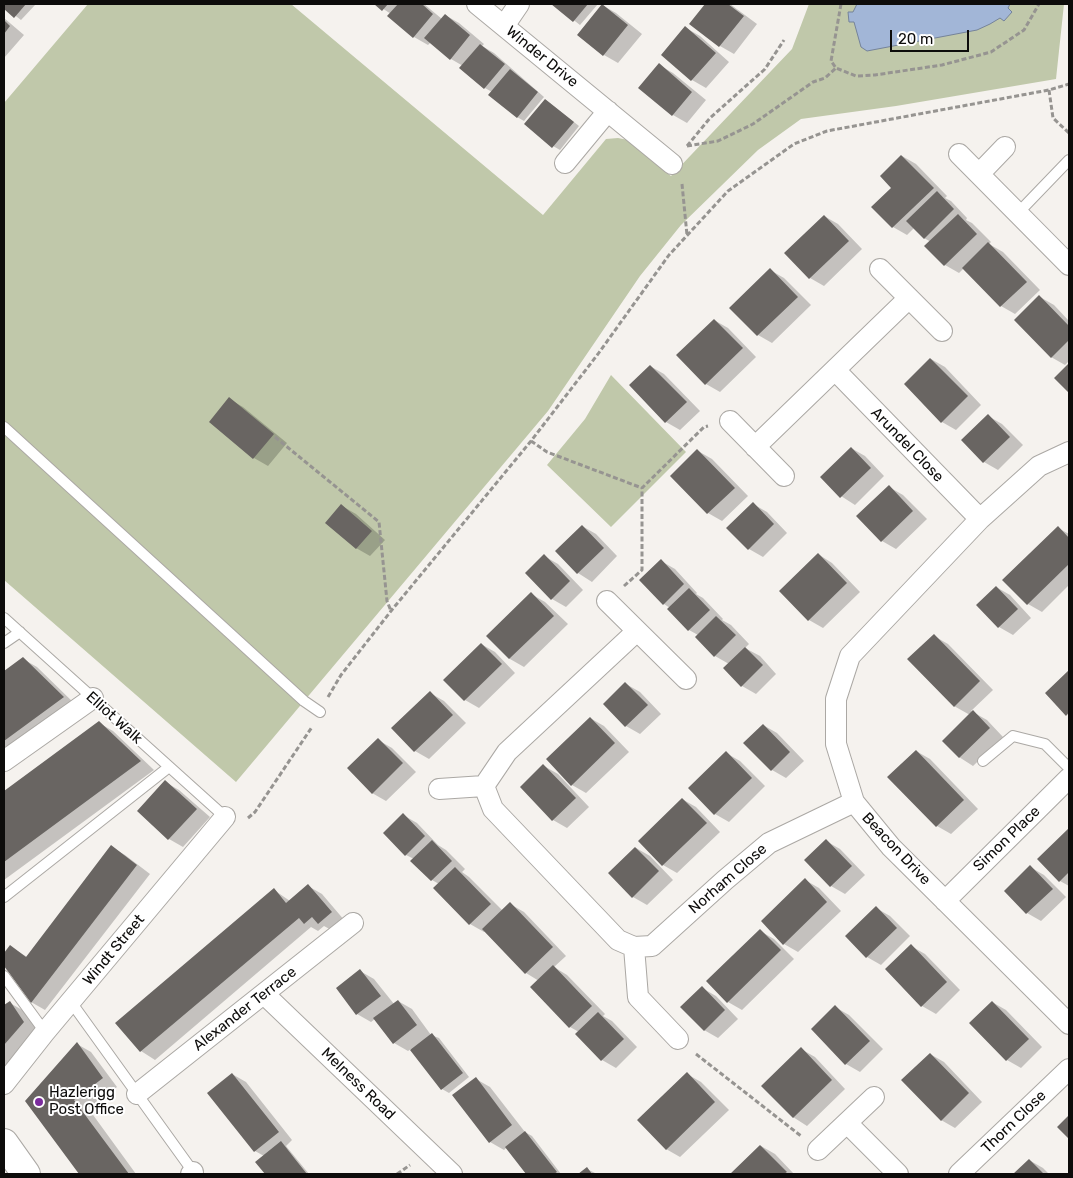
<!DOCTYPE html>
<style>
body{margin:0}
#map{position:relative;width:1073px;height:1178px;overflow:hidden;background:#f5f2ee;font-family:Rubik,sans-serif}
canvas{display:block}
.frame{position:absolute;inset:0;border:5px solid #0d0c0b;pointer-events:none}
.scale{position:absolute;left:890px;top:30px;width:79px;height:22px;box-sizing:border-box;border:2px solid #0d0c0b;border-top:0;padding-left:6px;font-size:15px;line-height:18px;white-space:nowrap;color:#0d0c0b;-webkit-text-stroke:4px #fff;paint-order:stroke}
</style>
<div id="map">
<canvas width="1073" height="1178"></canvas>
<div class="frame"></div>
<div class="scale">20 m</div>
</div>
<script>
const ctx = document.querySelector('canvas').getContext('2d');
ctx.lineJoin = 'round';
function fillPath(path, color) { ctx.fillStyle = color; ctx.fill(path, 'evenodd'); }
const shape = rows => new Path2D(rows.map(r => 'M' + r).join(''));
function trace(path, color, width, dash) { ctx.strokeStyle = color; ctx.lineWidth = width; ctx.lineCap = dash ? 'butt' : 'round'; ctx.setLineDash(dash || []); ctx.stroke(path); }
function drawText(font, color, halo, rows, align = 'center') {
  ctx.font = font + ' Rubik,sans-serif'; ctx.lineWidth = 4; ctx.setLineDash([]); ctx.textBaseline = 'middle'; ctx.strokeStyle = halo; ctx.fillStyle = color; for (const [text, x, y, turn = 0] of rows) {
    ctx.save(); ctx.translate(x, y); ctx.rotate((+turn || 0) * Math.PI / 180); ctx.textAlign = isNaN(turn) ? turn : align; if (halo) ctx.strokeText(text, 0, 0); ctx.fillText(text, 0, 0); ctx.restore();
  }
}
fillPath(shape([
 [88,4,291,4,543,215,606,139,618,138,628,140,671,176,792,49,809,4,1064,4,1056,79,896,106,801,119,758,150,681,225,640,276,548,411,236,782,4,580,4,103],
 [611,375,686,452,611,527,547,465,585,419]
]), '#c0c8aa');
const water = shape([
 [857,4,1010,4,1008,8,1012,12,1004,21,1000,18,990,24,977,30,867,51,861,47,854,22,849,22,848,12,853,12,857,4]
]);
fillPath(water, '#a2b6d7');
trace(water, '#75839a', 1);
fillPath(shape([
 [4,4,36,4,21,20,4,7],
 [376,4,424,4,442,19,445,15,459,23,484,44,482,46,494,53,544,97,524,121,517,117,492,92,485,88,463,66,451,59,431,42,428,45,414,37,389,16,391,14],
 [553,4,598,4,580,25],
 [706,4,730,4,757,24,734,54,720,46,691,24],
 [602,5,616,13,642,34,618,63,604,55,579,35],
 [4,18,24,35,4,58],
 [686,28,700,36,729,62,706,88,692,80],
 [659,65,673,73,706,100,687,123,673,115],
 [546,100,579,126,560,150,553,146],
 [902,156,916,164,947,196,945,198,951,201,967,218,966,220,972,223,991,242,989,244,1003,252,1040,290,1015,314,1001,306,964,268,959,273,945,265,931,242,924,238,914,228,907,235,893,227,893,188],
 [824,216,838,224,862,249,824,286,810,278],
 [770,270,784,278,811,305,772,343,758,335,731,308],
 [1040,297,1054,305,1069,321,1069,361,1065,365,1051,357],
 [714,320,728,328,756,357,720,392,706,384],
 [931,359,945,367,981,405,956,430,942,422],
 [650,366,664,374,700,411,680,430,666,422],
 [229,399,243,407,287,443,268,466,254,458,211,421],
 [988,416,1002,424,1023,445,998,470,984,462],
 [851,448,865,456,884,476,855,505,841,496],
 [698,451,712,459,748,496,722,521,708,513,672,476],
 [889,487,903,495,927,519,896,549,882,541],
 [753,504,767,512,787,533,763,557,749,549],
 [342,506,356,514,385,540,370,556,356,548],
 [582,526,596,534,617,556,592,582,578,573],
 [1058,528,1069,534,1069,585,1042,612,1028,604],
 [818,554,832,563,860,592,823,628,809,620],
 [544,556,558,564,583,590,566,607,552,599],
 [661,561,675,569,697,593,696,594,703,598,723,619,722,620,731,625,749,644,745,648,760,656,776,674,756,694,742,686,729,664,715,656,698,635,689,630,670,608,664,604],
 [996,587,1010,595,1031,618,1013,635,999,627,977,605],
 [531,594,545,602,568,624,524,667,510,659,488,636],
 [934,636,948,644,993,690,971,711,987,720,1003,737,973,766,959,757,970,715,954,706],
 [481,644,495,652,515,673,479,708,465,700],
 [23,659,37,667,77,706,4,759,4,673],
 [1069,671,1069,716,1046,694],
 [626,684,640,692,661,714,640,734,626,726],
 [430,693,444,701,466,723,429,759,415,751,393,728],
 [590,718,604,726,629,752,586,793,572,785],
 [99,723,113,731,154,770,4,880,4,793],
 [763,725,777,733,804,761,786,778,772,770],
 [378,740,392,748,416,772,386,801,372,793],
 [916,751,930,759,978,809,951,834,937,826,889,777],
 [726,753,740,761,765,786,729,822,715,814],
 [544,766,558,774,589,807,567,828,553,820],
 [165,782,179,790,210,817,183,847,169,839,139,811],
 [682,799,696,807,720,832,677,873,663,865,640,841],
 [403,815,417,823,438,845,446,850,465,869,462,872,469,877,503,911,510,904,524,912,566,956,554,967,567,975,605,1014,603,1016,612,1021,637,1047,616,1068,602,1060,579,1032,570,1027,539,981,526,973,485,931,484,932,470,924,439,884,432,880,414,859,406,855],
 [1069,830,1069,886,1060,881,1039,859],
 [826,841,840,849,865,875,845,894,831,886,806,860],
 [111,847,125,855,150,874,45,1010,31,1002,4,963,4,955,11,947,27,957],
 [636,848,650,856,673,880,647,905,633,897],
 [1030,867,1044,875,1066,897,1041,921,1027,913,1006,891],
 [805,880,819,888,841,911,798,952,784,944],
 [308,886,322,894,345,921,333,931,324,926,318,931,311,927,155,1060,141,1051,117,1023,274,890,290,901],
 [876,908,890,916,910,936,881,965,867,957],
 [760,931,774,939,794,959,742,1010,728,1002],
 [911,946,925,954,960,990,936,1014,922,1006],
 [360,971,374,979,394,1004,398,1001,412,1009,431,1035,439,1038,469,1077,449,1093,442,1089,411,1049,408,1051,394,1043,375,1019,371,1022,357,1014],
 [702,988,716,996,738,1019,718,1038,704,1030],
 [992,1002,1006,1010,1042,1047,1021,1068,1007,1060],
 [10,1003,24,1011,38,1030,4,1069,4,1007],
 [835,1007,849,1015,883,1049,860,1072,846,1064],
 [77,1044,91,1052,117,1087,88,1108,136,1174,80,1174,26,1101],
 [801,1049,815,1057,845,1089,807,1126,793,1117],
 [930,1054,944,1062,982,1102,955,1128,941,1120],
 [232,1074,246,1082,292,1140,286,1146,309,1174,267,1174,257,1162,264,1156,255,1151],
 [687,1074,701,1082,729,1110,680,1157,666,1149],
 [476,1079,490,1087,525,1132,532,1136,561,1174,527,1174,507,1147,504,1150,490,1142],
 [761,1146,775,1154,794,1174,732,1174],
 [1029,1160,1043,1168,1049,1174,1014,1174],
 [587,1169,597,1174,580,1174]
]), '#0003');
fillPath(shape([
 [4,4,26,4,14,18,4,9],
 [374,4,388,4,382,11],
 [398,4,422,4,433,14,413,38,387,16],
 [551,4,588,4,573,22],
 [602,4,628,25,603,56,577,35],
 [705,4,728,4,744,16,719,47,689,24],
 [445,14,470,35,450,60,424,38],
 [4,20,10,26,4,34],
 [685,26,716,53,691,81,661,55],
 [480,44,505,64,484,89,459,68],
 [659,63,692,92,672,116,638,88],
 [510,69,538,92,517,118,488,95],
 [545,99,574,122,552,148,524,124],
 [901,155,934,188,892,228,871,207,891,188,880,176],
 [937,191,954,209,924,239,906,221],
 [958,214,977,234,944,266,924,246],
 [824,215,849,241,809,279,784,253],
 [988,242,1027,282,1000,307,962,268],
 [770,268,798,297,757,336,729,308],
 [1039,295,1069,326,1069,340,1051,358,1014,320],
 [714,319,743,348,705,385,676,355],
 [930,358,968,396,941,423,904,384],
 [1069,363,1069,393,1054,378],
 [650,365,687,402,665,423,629,385],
 [229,397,274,434,253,459,209,422],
 [988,414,1010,437,983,463,961,440],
 [851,447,871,468,840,498,820,477],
 [697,449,735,488,707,514,670,476],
 [889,485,913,511,881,542,856,516],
 [753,502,774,524,748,550,726,528],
 [341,504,372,531,356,549,325,523],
 [582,525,604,548,577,574,555,551],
 [1058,526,1069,538,1069,564,1027,605,1002,580],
 [818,553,847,583,808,621,779,591],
 [544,554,570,581,551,600,525,573],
 [661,559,684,584,663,605,639,580],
 [996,586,1018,609,998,628,976,605],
 [689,588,710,610,688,631,667,609],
 [531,592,554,616,509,659,486,636],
 [716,616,736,635,714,657,695,637],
 [934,634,980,681,954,707,907,659],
 [481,643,502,664,464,701,443,680],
 [745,647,763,665,741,687,723,668],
 [23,657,64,697,4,741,4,671],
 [1069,670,1069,712,1066,716,1045,693],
 [625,682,648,705,625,727,603,704],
 [430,691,453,715,414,752,391,728],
 [973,710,990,728,959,758,942,741],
 [590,717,615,743,571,786,546,759],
 [99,721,141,761,4,862,4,791],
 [763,724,790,752,771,771,743,743],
 [378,738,403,763,372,794,347,768],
 [916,750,964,800,936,827,887,777],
 [726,751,752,778,714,815,688,788],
 [543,764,576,798,552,821,520,787],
 [165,780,197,809,168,840,137,811],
 [682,798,707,823,662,866,638,841],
 [403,813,425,836,405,856,383,833],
 [1069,828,1069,872,1059,882,1037,859],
 [826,839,852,866,830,887,804,860],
 [432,840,452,861,431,881,410,861],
 [111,845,137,865,31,1003,4,966,4,953,10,945,26,957],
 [635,847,659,871,632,898,608,873],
 [1030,865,1053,889,1026,914,1004,891],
 [455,867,491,904,469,925,433,888],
 [805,878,827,902,783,945,761,921],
 [308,884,332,912,318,924,312,917,304,924,299,918,140,1052,115,1023,274,888,286,903],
 [510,902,553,947,525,974,482,929],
 [876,906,897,928,866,958,845,936],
 [760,929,781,950,727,1003,706,981],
 [911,944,947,982,921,1007,885,969],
 [553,965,592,1006,569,1028,530,987],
 [360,969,381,996,356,1015,336,988],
 [702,986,725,1010,704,1031,680,1007],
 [398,1000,417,1025,393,1044,373,1018],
 [10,1001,24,1022,4,1045,4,1005],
 [992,1001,1029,1039,1006,1061,969,1023],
 [835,1005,870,1041,845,1065,811,1029],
 [598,1012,624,1039,601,1061,575,1034],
 [432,1033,463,1073,441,1090,410,1050],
 [77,1042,103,1078,74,1100,129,1174,79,1174,25,1101],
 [801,1047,832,1080,793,1118,761,1086],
 [930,1053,969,1093,941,1121,901,1080],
 [687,1072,715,1102,666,1150,637,1120],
 [232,1073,279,1132,254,1152,207,1093],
 [476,1077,512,1125,489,1143,452,1095],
 [1069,1115,1069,1139,1057,1127],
 [525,1131,557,1172,554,1174,526,1174,505,1147],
 [281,1141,295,1159,307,1174,265,1174,255,1162],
 [760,1145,787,1172,784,1174,730,1174],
 [1029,1159,1044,1174,1013,1174],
 [587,1167,592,1174,578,1174]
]), '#696562');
const lane = shape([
 [1018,213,1069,160],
 [4,427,304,701,320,712],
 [4,618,225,817],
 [4,643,20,632],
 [983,761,1013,736,1045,744,1069,768],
 [4,897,169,767],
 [4,976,45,1032],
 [71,1002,194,1173]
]);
const street = shape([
 [477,4,672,164],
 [504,26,519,4],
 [959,154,1069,265],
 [565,163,608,111],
 [979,174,1005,147],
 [880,269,942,331],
 [835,370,980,519],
 [730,421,784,476],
 [755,447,909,298],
 [1069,452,1039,466,980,519,850,656,836,699,836,744,854,802,891,847,1069,1024],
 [607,601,686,679],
 [637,631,507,752,484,786,493,809,618,940,634,947,652,946,725,880,769,843,854,802],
 [4,761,93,698],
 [439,789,484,786],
 [945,901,1069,778],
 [634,947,638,997,678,1039],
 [264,994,452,1174],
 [4,1084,45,1032,225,817],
 [137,1094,353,923],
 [847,1123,898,1174],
 [818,1150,874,1097],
 [191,1174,193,1172],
 [959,1174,1069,1069]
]);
const secondary = shape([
 [4,1143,26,1174]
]);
trace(lane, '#aba8a4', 12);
trace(street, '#aba8a4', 22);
trace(secondary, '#aba8a4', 30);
trace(shape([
 [841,4,831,61,836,68,856,76,875,75,942,65,991,52,1024,30,1039,4],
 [1049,90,1053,118,1069,133],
 [687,146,710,118,765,69,784,40],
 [687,146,718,141,753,124,813,82,825,78,836,68],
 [682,184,687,235],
 [275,437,379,522,387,601,391,611],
 [531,441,547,452,642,488],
 [624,586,642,570,642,488,704,427,708,426],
 [328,697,341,675,391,611,531,441,598,354,669,255,728,191,794,144,827,131,1049,90,1069,84],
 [248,818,255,812,312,727],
 [696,1054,801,1136],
 [397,1174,410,1165]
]), '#969491', 3, [5, 2.5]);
trace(lane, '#fff', 10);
trace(street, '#fff', 20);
trace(secondary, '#fff', 28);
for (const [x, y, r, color] of [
 [39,1102,5,"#7b2c9d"]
]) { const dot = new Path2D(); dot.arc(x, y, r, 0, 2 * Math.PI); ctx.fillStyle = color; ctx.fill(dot); trace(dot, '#fff', 2); }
drawText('15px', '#0d0c0b', '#fff', [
 ["Winder Drive",542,57,39],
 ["Arundel Close",907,445,46],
 ["Elliot Walk",114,718,42],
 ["Simon Place",1007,839,-44],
 ["Beacon Drive",896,849,47],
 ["Norham Close",728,879,-41],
 ["Windt Street",114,950,-50],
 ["Alexander Terrace",245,1009,-38],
 ["Melness Road",358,1084,44],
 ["Thorn Close",1014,1122,-44]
]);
drawText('15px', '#0d0c0b', '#fff', [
 ["Hazlerigg",49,1093],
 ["Post Office",49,1110]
], 'left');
</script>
